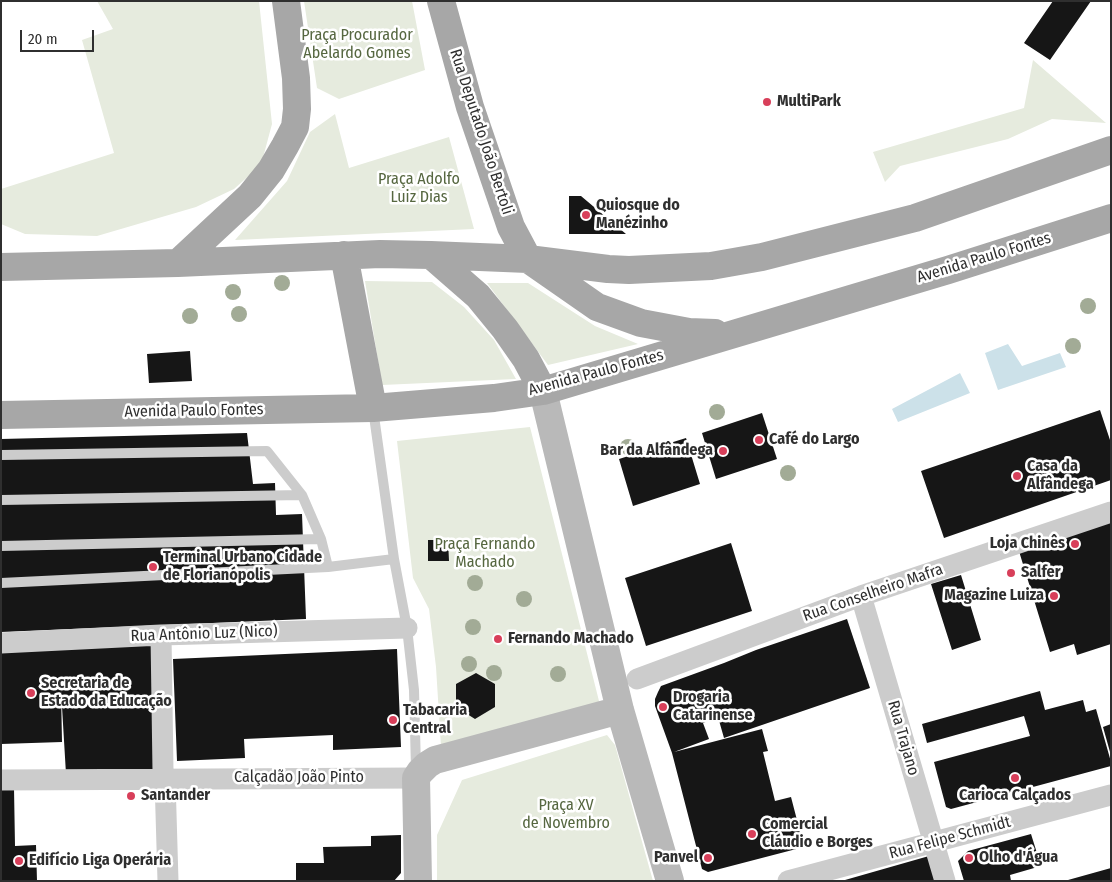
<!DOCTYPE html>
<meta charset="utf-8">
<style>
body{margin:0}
#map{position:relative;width:1112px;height:882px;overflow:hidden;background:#fff;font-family:"Fira Sans Condensed",sans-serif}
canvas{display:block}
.frame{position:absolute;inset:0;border:2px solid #2f2f2f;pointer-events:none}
.scale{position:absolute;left:20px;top:30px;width:74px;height:22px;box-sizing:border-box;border:2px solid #2f2f2f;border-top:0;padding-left:6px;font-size:15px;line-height:18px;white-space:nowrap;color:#2f2f2f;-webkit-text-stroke:4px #fff;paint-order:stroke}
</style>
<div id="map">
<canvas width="1112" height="882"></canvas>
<div class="frame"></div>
<div class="scale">20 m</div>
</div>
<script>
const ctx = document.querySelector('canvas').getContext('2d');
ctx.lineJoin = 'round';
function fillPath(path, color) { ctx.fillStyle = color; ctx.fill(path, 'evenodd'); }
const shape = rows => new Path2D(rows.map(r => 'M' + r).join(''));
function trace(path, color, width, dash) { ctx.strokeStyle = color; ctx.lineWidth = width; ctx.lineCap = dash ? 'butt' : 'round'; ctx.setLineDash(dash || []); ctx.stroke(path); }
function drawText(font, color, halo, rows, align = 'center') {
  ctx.font = font + ' "Fira Sans Condensed",sans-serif'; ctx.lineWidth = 5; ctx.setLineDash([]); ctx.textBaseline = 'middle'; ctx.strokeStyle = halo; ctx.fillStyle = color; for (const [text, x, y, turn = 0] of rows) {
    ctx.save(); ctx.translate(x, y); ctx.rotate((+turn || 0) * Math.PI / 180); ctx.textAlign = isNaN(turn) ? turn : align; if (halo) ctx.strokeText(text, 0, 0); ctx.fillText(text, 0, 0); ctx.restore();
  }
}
fillPath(shape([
 [97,1,259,1,272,124,261,165,234,189,196,207,97,236,25,234,1,224,1,189,114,153,82,40,113,29],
 [304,1,412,1,425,70,339,99,317,88],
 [1033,60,1106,123,1052,119,1008,139,900,166,885,182,873,152,1024,108],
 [335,114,349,168,449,137,474,229,235,240,287,181,310,132],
 [365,281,432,282,464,307,494,340,516,379,382,385],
 [487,283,528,283,595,326,638,344,548,365],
 [530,427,600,705,441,747,436,667,429,609,413,578,397,441],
 [607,735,615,745,653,881,437,881,437,835,462,780]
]), '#e6ebde');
fillPath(shape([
 [1008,344,1022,366,1060,353,1066,367,998,390,985,353],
 [960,373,970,393,898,422,892,409]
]), '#cce1e9');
fillPath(shape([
 [1053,1,1091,1,1050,60,1024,43],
 [569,196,581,196,626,234,569,234],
 [190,351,192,381,149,383,147,354],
 [1100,410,1111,443,1111,480,944,538,921,471],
 [762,413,777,459,716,479,702,433],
 [247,433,253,484,275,483,276,515,302,514,306,619,1,632,1,439],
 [686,438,700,484,633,506,619,459],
 [1111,519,1111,644,1077,655,1074,644,1050,652,1018,548],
 [428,540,448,540,449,561,428,561],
 [731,543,752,611,646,646,625,578],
 [961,575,981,640,952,650,931,584],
 [847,619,870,688,724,738,718,717,703,723,709,739,674,752,762,729,768,751,763,752,775,801,791,797,804,847,708,872,702,869,672,753,655,706,655,699,658,692,661,686,724,663,756,650],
 [161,635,163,771,66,774,61,690,62,742,1,744,1,645],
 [397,649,401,747,333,750,333,735,244,739,245,758,177,761,173,659],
 [476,673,495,684,495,707,475,719,456,707,456,684],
 [1040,691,1045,710,1083,700,1086,712,1096,709,1111,762,1111,766,951,809,946,807,934,762,1030,736,1024,716,927,743,922,724],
 [1111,724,1111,752,1110,752,1103,727],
 [14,788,15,846,36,845,37,881,1,881,1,789],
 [1031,834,1041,866,1010,875,1011,881,964,881,958,861,968,851],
 [401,835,401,873,394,881,296,881,296,863,324,863,323,847,371,846,371,836],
 [929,856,936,881,845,881,845,880],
 [1111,868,1111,881,1068,881,1068,880]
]), '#161616');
trace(shape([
 [373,409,394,559,407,628,414,690,416,769],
 [1,455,267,451,302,495,321,539,328,567],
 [1,500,302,495],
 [1,546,321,539],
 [1,583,328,567,394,559]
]), '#ccc', 10);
trace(shape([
 [861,596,945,881],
 [161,635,163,771,165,779,168,881],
 [1,643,161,635,407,628],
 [637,679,861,596,1111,512],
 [1,780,416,778],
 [788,881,1111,795]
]), '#ccc', 21);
trace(shape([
 [543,391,620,710,670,881],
 [418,881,416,778,420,772,427,765,435,760,620,710]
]), '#b9b9b9', 28);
trace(shape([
 [441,1,470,107,511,227,528,259,597,307,641,323,689,332,715,333],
 [344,255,373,408],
 [431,255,478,296,505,329,526,359,543,391],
 [178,263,250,196,271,170,285,146,295,127,297,109,296,78,286,1],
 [1,267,178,263,380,254,431,255,528,259,608,269,629,270,711,266,762,257,915,218,1111,150],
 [1,415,373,408,494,398,543,391,948,270,1111,218]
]), '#a7a7a7', 28);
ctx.fillStyle = '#a2ab96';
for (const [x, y] of [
 [282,283],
 [233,292],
 [1088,306],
 [239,314],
 [190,316],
 [1073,346],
 [717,412],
 [628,447],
 [788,473],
 [475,583],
 [524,599],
 [473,627],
 [469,664],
 [494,673],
 [558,674]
]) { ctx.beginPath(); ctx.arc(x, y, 8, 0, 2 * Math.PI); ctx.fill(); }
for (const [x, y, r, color] of [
 [767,102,5,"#d83f5a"],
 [586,215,5,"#d83f5a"],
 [759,440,5,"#d83f5a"],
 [723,451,5,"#d83f5a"],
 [1017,476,5,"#d83f5a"],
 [1075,544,5,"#d83f5a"],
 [153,567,5,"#d83f5a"],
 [1011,573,5,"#d83f5a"],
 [1054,596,5,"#d83f5a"],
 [498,639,5,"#d83f5a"],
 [31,693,5,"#d83f5a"],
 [663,707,5,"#d83f5a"],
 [393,720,5,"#d83f5a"],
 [1015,778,5,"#d83f5a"],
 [131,796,5,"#d83f5a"],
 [752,834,5,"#d83f5a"],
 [708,858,5,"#d83f5a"],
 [969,858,5,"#d83f5a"],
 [19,861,5,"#d83f5a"]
]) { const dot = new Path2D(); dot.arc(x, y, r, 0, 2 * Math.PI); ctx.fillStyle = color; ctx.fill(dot); trace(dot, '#fff', 2); }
drawText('16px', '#566740', '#fff', [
 ["Praça Procurador",357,36],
 ["Abelardo Gomes",357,54],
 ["Praça Adolfo",419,180],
 ["Luiz Dias",419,198],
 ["Praça Fernando",485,545],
 ["Machado",485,563],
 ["Praça XV",566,806],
 ["de Novembro",566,824]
]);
drawText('bold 16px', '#2f2f2f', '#fff', [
 ["MultiPark",777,102],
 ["Quiosque do",596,206],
 ["Manézinho",596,224],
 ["Café do Largo",769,440],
 ["Bar da Alfândega",713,451,"right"],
 ["Casa da",1027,467],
 ["Alfândega",1027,485],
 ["Loja Chinês",1065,544,"right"],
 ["Terminal Urbano Cidade",163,558],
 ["de Florianópolis",163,576],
 ["Salfer",1021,573],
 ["Magazine Luiza",1044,596,"right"],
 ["Fernando Machado",508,639],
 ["Secretaria de",41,684],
 ["Estado da Educação",41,702],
 ["Drogaria",673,698],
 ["Catarinense",673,716],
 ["Tabacaria",403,711],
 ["Central",403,729],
 ["Santander",141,796],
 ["Carioca Calçados",1015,796,"center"],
 ["Comercial",762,825],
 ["Cláudio e Borges",762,843],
 ["Panvel",698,858,"right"],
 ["Olho d'Água",979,858],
 ["Edifício Liga Operária",29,861]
], 'left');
drawText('16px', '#2f2f2f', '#fff', [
 ["Rua Deputado João Bertoli",481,132,72],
 ["Avenida Paulo Fontes",984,258,-17],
 ["Avenida Paulo Fontes",596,373,-15],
 ["Avenida Paulo Fontes",194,411,-1],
 ["Rua Conselheiro Mafra",873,593,-19],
 ["Rua Antônio Luz (Nico)",204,634,-2],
 ["Rua Trajano",903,738,74],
 ["Calçadão João Pinto",299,778],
 ["Rua Felipe Schmidt",950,838,-15]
]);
</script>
